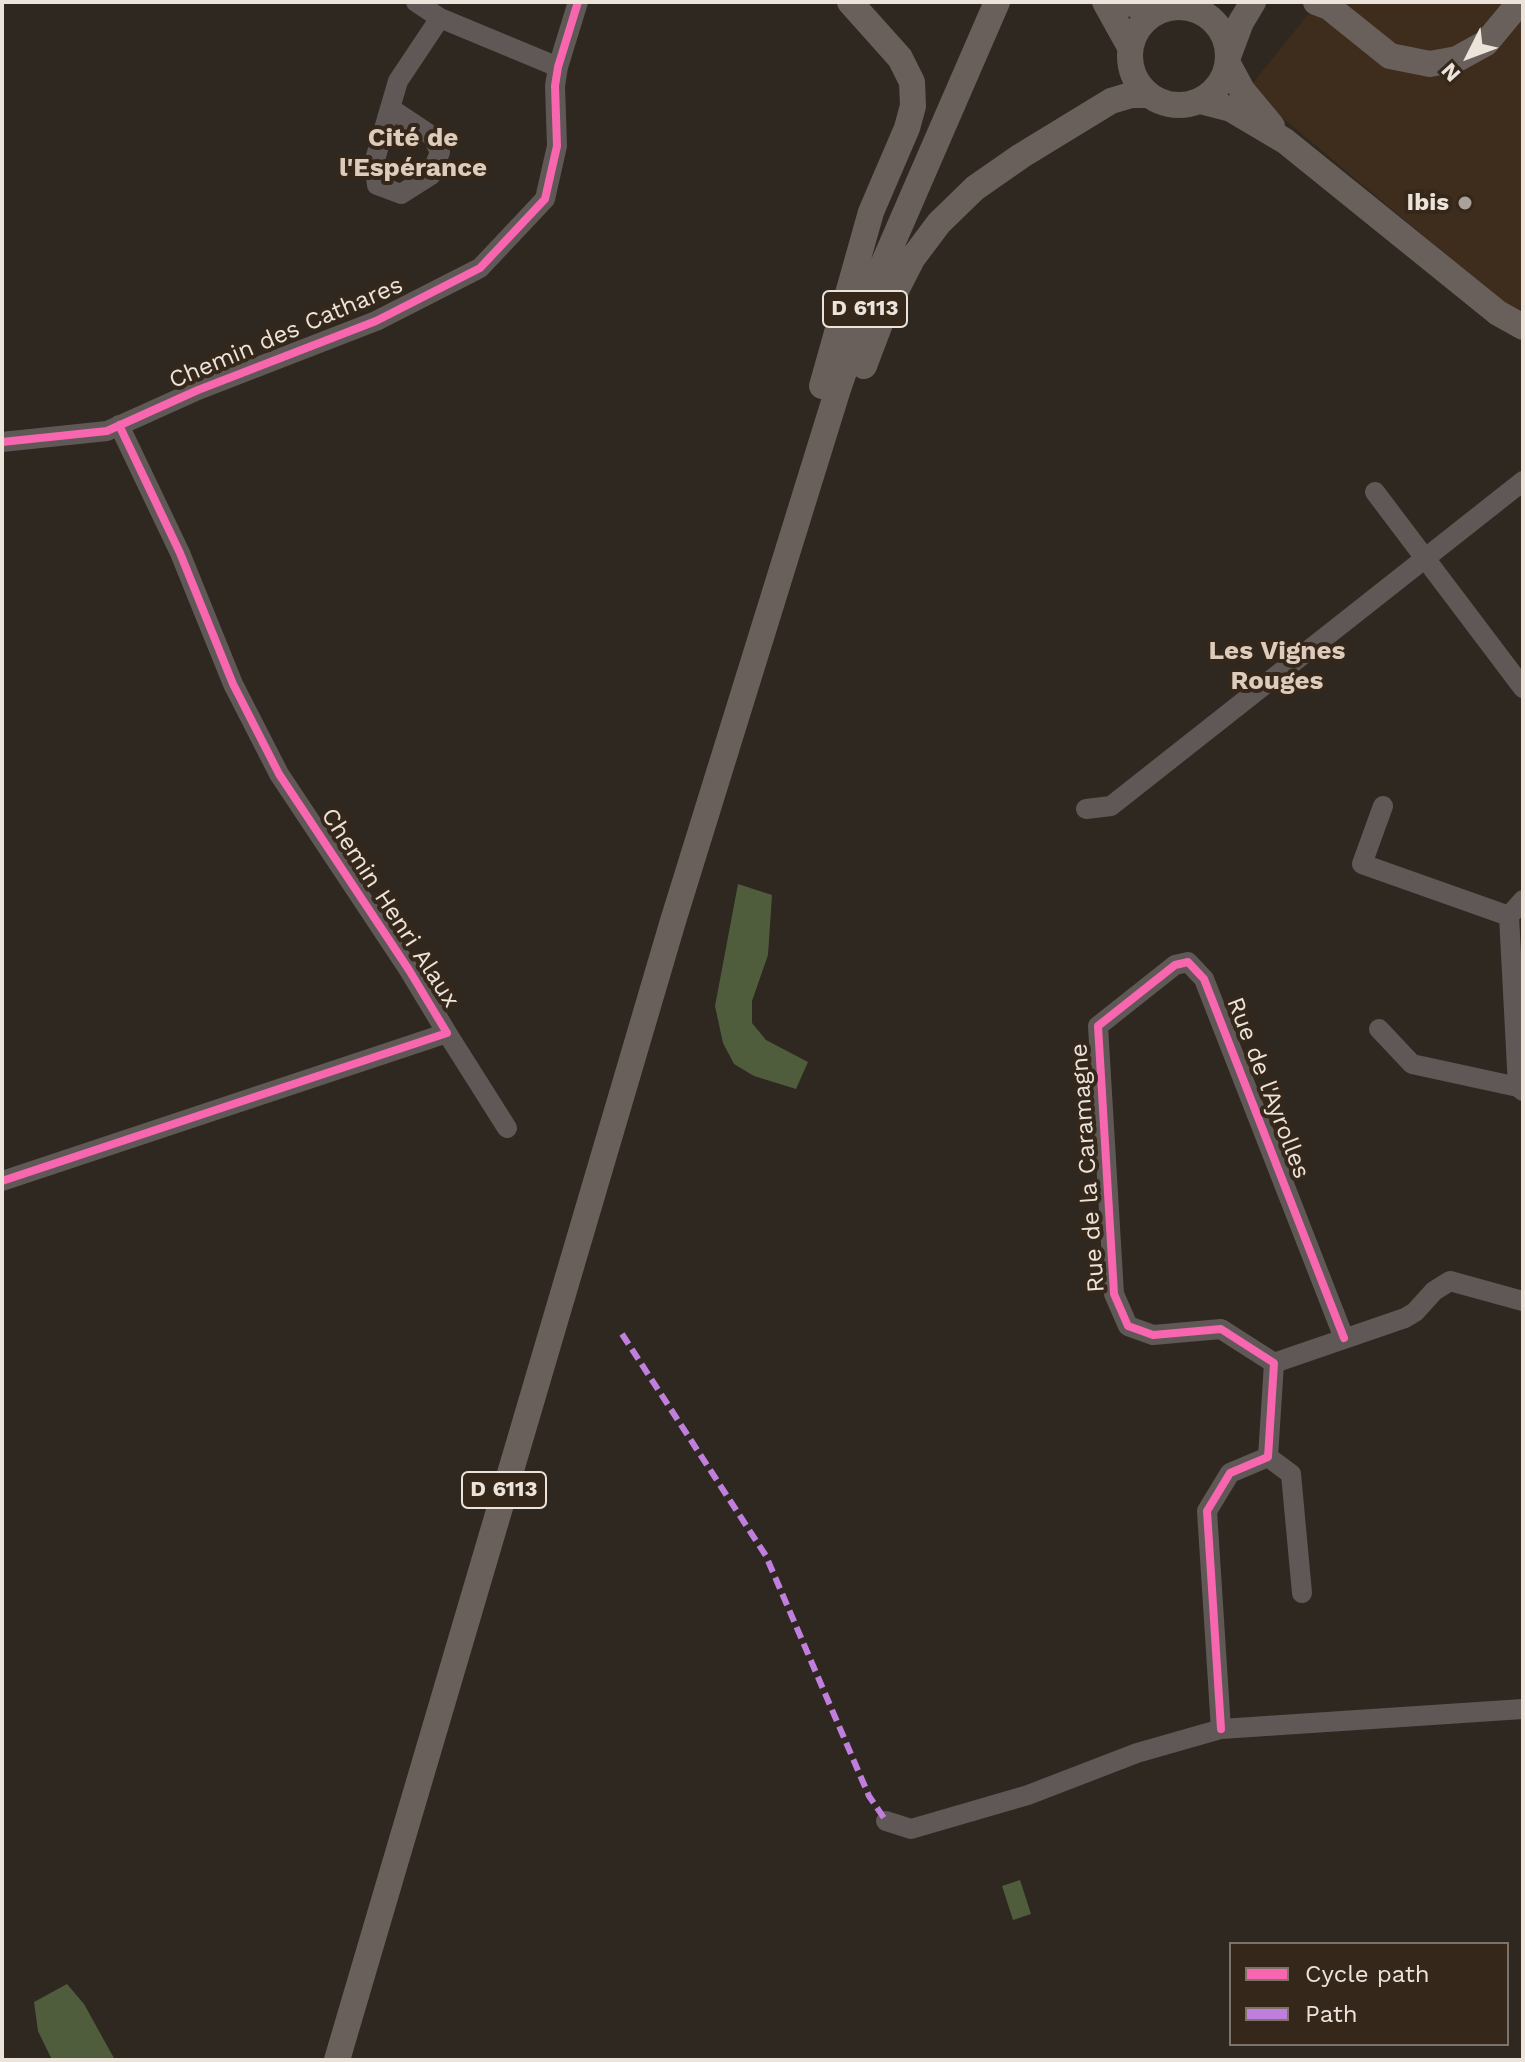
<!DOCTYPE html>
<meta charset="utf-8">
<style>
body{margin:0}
#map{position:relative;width:1525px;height:2062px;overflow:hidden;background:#2f2821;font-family:"Work Sans",sans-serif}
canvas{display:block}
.frame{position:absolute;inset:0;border:4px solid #ece3db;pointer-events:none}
.legend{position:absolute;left:1229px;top:1942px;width:280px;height:104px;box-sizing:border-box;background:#35281b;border:2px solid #7e7368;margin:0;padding:10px 14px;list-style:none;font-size:24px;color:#ece3db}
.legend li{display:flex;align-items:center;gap:16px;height:40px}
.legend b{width:40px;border:2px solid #7e7368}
.north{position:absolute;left:1429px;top:16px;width:80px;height:80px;-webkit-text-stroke:6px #35281b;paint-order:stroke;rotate:228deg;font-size:22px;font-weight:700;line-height:32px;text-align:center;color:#ece3db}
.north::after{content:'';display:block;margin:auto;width:28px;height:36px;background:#ece3db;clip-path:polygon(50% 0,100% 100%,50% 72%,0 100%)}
</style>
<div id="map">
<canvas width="1525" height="2062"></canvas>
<div class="frame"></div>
<ul class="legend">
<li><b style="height:10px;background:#f766af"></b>Cycle path</li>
<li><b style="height:10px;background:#c07fdc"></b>Path</li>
</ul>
<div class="north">N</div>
</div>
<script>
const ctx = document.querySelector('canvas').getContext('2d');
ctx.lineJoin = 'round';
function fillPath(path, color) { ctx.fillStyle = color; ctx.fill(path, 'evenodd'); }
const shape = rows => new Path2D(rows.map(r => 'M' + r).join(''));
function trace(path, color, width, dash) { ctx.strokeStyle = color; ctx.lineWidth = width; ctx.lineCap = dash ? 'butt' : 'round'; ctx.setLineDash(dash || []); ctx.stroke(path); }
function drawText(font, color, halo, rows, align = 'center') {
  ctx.font = font + ' "Work Sans",sans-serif'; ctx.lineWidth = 8; ctx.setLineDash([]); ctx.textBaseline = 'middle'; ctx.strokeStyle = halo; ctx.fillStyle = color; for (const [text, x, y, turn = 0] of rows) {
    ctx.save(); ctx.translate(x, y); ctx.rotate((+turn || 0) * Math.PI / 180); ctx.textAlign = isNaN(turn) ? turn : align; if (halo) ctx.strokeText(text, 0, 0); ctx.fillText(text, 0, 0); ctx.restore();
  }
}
fillPath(shape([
 [1318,2,1523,2,1523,319,1248,89]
]), '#3e2c1c');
fillPath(shape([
 [738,884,772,895,768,955,752,1001,752,1023,766,1040,808,1062,796,1089,754,1076,734,1064,723,1043,715,1006],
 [1020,1880,1031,1914,1013,1920,1002,1886],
 [67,1984,84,2004,115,2060,52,2060,38,2031,34,2002]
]), '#4f5d3c');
trace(shape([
 [416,2,440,18,558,67],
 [390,108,432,136,440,152,431,175,401,194,377,185,374,163,398,81,440,18],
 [2,442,107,431,198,390,376,321,480,268,545,199,557,146,555,86,558,67,578,2],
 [1375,492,1523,688],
 [1383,806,1362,864,1509,916],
 [1086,809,1111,806,1523,481],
 [1523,900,1509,916,1518,1087,1523,1091],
 [1379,1029,1412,1064,1518,1087],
 [447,1033,507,1128],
 [2,1181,447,1033,409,970,279,774,233,684,180,553,119,425],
 [1274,1363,1405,1318,1415,1312,1434,1291,1450,1281,1523,1301],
 [1268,1457,1291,1474,1302,1593],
 [1221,1729,1207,1511,1230,1473,1268,1457,1274,1363,1221,1329,1153,1335,1128,1326,1114,1294,1098,1026,1175,965,1188,962,1204,979,1344,1338],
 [886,1821,911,1829,1028,1795,1137,1753,1221,1729,1523,1709]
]), '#5f5856', 20);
trace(shape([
 [1105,2,1130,47],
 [1125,2,1157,11],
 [1316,2,1329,7,1390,56,1430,64,1457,59,1486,43,1520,2],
 '1130 56a49 49 0 1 1 98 0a49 49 0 1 1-98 0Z',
 [1229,54,1241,22,1253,2],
 [1228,64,1242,90,1272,126],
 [1200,101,1231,109,1285,141,1498,313,1523,327],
 [864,366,883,316,912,259,939,223,975,188,1021,156,1111,101,1131,95,1149,95],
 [822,386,871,212,907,128,913,106,912,82,900,58,850,2],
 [337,2060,673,921,838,389,872,290,997,2]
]), '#69605c', 26);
trace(shape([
 [622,1334,766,1556,869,1796,886,1821]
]), '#c07fdc', 6, [12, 6]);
trace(shape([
 [2,442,107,431,198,390,376,321,480,268,545,199,557,146,555,86,558,67,578,2],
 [2,1181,447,1033,409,970,279,774,233,684,180,553,119,425],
 [1221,1729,1207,1511,1230,1473,1268,1457,1274,1363,1221,1329,1153,1335,1128,1326,1114,1294,1098,1026,1175,965,1188,962,1204,979,1344,1338]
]), '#f766af', 8);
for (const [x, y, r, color] of [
 [1465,203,8,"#aaa29a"]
]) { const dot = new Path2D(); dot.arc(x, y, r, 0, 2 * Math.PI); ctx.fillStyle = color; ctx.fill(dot); trace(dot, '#35281b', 3); }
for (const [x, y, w] of [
 [865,309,84],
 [504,1490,84]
]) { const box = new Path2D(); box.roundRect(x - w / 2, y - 18, w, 36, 6); ctx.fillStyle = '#35281b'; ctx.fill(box); trace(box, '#ece3db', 2); }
drawText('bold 22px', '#ece3db', null, [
 ["D 6113",865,309],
 ["D 6113",504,1490]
]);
drawText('bold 24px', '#ece3db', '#35281b', [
 ["Ibis",1449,203]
], 'right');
drawText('24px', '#ece3db', '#35281b', [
 ["Chemin des Cathares",286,333,-23],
 ["Chemin Henri Alaux",390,908,57],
 ["Rue de l'Ayrolles",1268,1088,69],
 ["Rue de la Caramagne",1088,1168,-94]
]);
drawText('bold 26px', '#ddcbbb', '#35281b', [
 ["Cité de",413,138],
 ["l'Espérance",413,168],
 ["Les Vignes",1277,651],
 ["Rouges",1277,681]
]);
</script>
